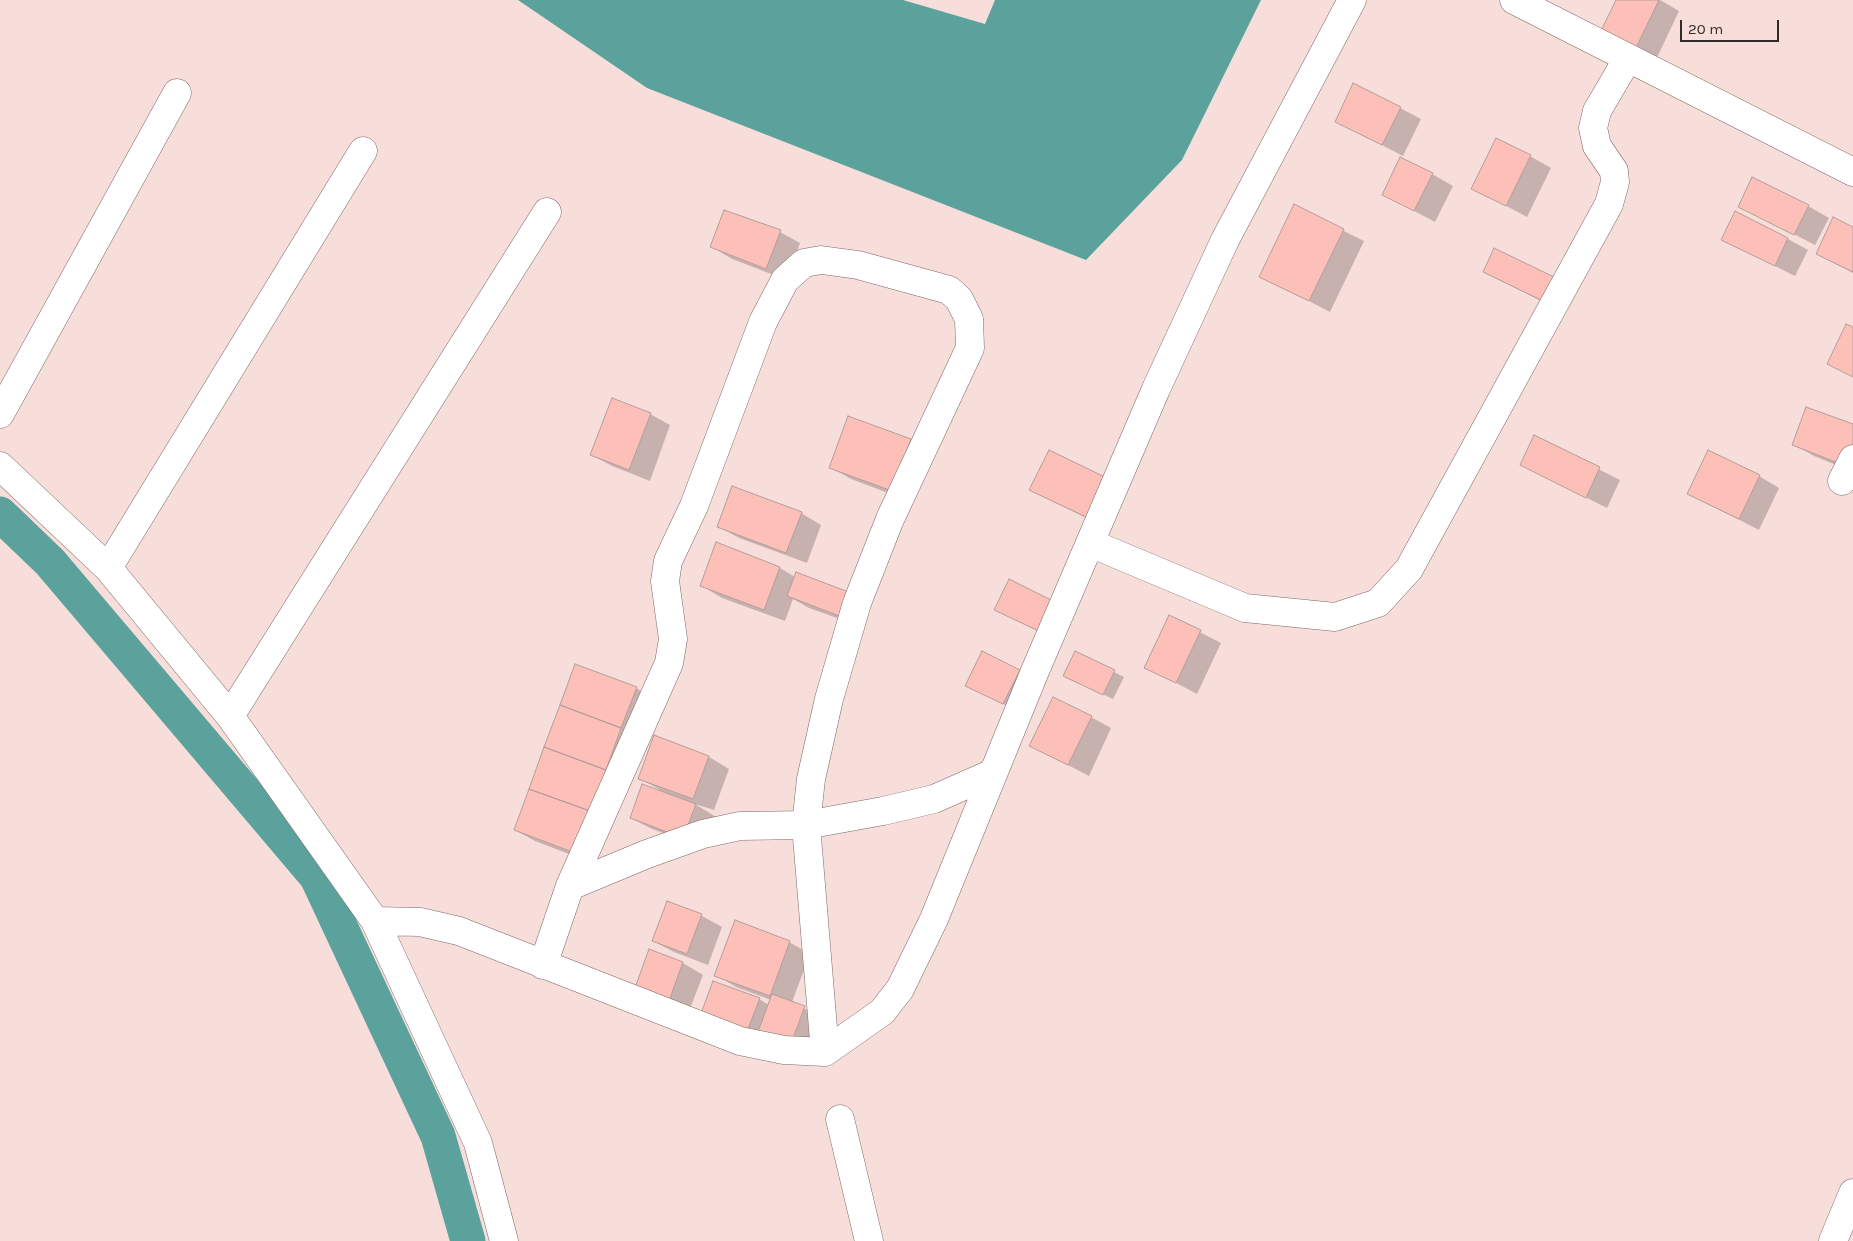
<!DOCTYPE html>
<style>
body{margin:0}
#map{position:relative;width:1853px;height:1241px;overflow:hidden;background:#f8dedb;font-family:Karla,sans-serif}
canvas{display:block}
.scale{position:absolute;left:1680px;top:20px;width:99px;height:22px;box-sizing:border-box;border:2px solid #342a29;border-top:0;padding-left:6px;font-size:15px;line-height:18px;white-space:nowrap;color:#342a29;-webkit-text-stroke:4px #f8dedb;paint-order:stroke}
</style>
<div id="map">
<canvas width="1853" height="1241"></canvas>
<div class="scale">20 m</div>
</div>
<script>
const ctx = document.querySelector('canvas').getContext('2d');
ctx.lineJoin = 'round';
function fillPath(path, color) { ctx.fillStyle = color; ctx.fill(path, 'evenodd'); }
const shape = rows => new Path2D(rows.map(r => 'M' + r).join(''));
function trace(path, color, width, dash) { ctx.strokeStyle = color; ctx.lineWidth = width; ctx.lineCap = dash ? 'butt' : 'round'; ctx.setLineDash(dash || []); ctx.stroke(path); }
fillPath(shape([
 [518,0,903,0,985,24,995,0,1261,0,1182,160,1086,260,647,88]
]), '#5ca29c');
fillPath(shape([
 [1617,0,1660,0,1679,11,1654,64,1620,48],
 [1400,108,1421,119,1403,156,1336,121],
 [1530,156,1551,168,1527,217,1473,188],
 [1432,174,1453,186,1435,222,1384,195],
 [1294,206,1364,241,1330,312,1261,276],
 [1739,206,1808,206,1829,218,1815,245],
 [1853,228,1853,273,1817,254],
 [780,232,800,243,787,280,732,259,712,247],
 [1788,239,1808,250,1795,276,1723,240],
 [1495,250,1563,312,1484,272],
 [650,414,670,425,650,481,612,466,592,455],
 [1853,426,1853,472,1814,456,1793,444],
 [1535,437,1620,480,1607,508,1521,465],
 [910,440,931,452,912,502,851,479,830,467],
 [1049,451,1106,528,1031,490],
 [1759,476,1779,488,1759,530,1689,494],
 [801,513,821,525,807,563,739,538,719,527],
 [780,568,795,577,862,627,809,608,793,599,785,621,722,598,702,586],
 [1055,603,1075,614,1061,643,996,610],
 [1170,617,1221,643,1197,694,1146,667],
 [1019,671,1040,683,1024,715,967,685],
 [1114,672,1124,677,1113,699,1075,681],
 [636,688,656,700,595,864,535,841,515,830],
 [1091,717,1111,728,1089,776,1031,746],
 [655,737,709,757,729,769,714,810,695,804,716,817,704,848,652,829,631,818,660,790,639,778],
 [668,903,702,916,722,927,708,965,674,952,653,941],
 [789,942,810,954,792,1002,825,1019,810,1060,722,1028,759,999,769,1005,771,1000,736,987,716,975],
 [683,963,703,975,689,1011,657,999]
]), '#0003');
trace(shape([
 [0,514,50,562,317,877,438,1136,468,1241]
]), '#5ca29c', 35);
const building = shape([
 [1616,0,1659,0,1633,54,1598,37,1616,0],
 [1353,83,1401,107,1382,145,1335,122,1353,83],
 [1496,138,1531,155,1506,206,1471,189,1496,138],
 [1400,157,1433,173,1414,211,1382,195,1400,157],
 [1752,177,1809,205,1794,235,1738,207,1752,177],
 [1294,204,1344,229,1309,301,1259,277,1294,204],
 [724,210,781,230,766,269,710,247,724,210],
 [1735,211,1788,238,1775,266,1721,240,1735,211],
 [1833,217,1853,227,1853,272,1816,254,1833,217],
 [1494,248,1554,277,1543,301,1483,272,1494,248],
 [1846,324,1853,327,1853,377,1827,364,1846,324],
 [612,398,651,413,629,470,590,455,612,398],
 [1806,407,1853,424,1853,447,1846,466,1792,445,1806,407],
 [848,416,911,439,892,491,829,468,848,416],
 [1534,435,1600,467,1586,498,1520,465,1534,435],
 [1049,450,1105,477,1086,517,1029,490,1049,450],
 [1708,450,1760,475,1739,519,1687,494,1708,450],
 [732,486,802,512,786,553,717,527,732,486],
 [716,542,780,567,764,610,700,586,716,542],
 [796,572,851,593,842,617,787,596,796,572],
 [1009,579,1055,602,1041,632,994,610,1009,579],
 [1169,615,1201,630,1176,683,1144,668,1169,615],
 [982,651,1020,670,1003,704,965,686,982,651],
 [1075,651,1115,670,1103,695,1063,676,1075,651],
 [575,664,637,687,621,728,560,705,575,664],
 [1053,697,1092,716,1068,765,1029,746,1053,697],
 [560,705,621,728,606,770,544,747,560,705],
 [654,735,709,756,693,799,638,779,654,735],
 [544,747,606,770,590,811,529,789,544,747],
 [642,784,696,804,683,838,630,818,642,784],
 [529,789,590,811,575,853,514,830,529,789],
 [667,901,702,914,687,954,652,941,667,901],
 [735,920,790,941,770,996,714,976,735,920],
 [649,949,683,962,669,1001,635,988,649,949],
 [713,981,760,998,746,1034,700,1016,713,981],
 [772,994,805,1006,789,1049,756,1037,772,994]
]);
fillPath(building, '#fdc0b9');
trace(building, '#b49c99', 1);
const minor = shape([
 [1514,0,1853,172],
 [0,414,177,93],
 [0,466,108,568,230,716,375,921,478,1143,504,1241],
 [1842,481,1853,459],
 [1090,543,1245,608,1335,617,1378,603,1409,569,1609,204,1615,182,1614,171,1597,146,1593,128,1597,111,1628,58],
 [108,568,363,151],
 [230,716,547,212],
 [570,886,647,854,703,834,740,826,806,825,883,811,934,799,993,773],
 [375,921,420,922,459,931,740,1041,784,1050,825,1052,882,1012,900,989,934,919,1035,671,1156,389,1225,240,1352,0],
 [543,965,570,886,669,663,673,639,665,581,668,561,694,506,763,322,785,280,804,263,821,260,858,265,949,290,959,299,969,319,970,348,890,519,857,603,829,699,811,779,806,825,825,1052],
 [840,1119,869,1241],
 [1833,1241,1853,1193]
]);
trace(minor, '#7e6765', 29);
trace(minor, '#fff', 28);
</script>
